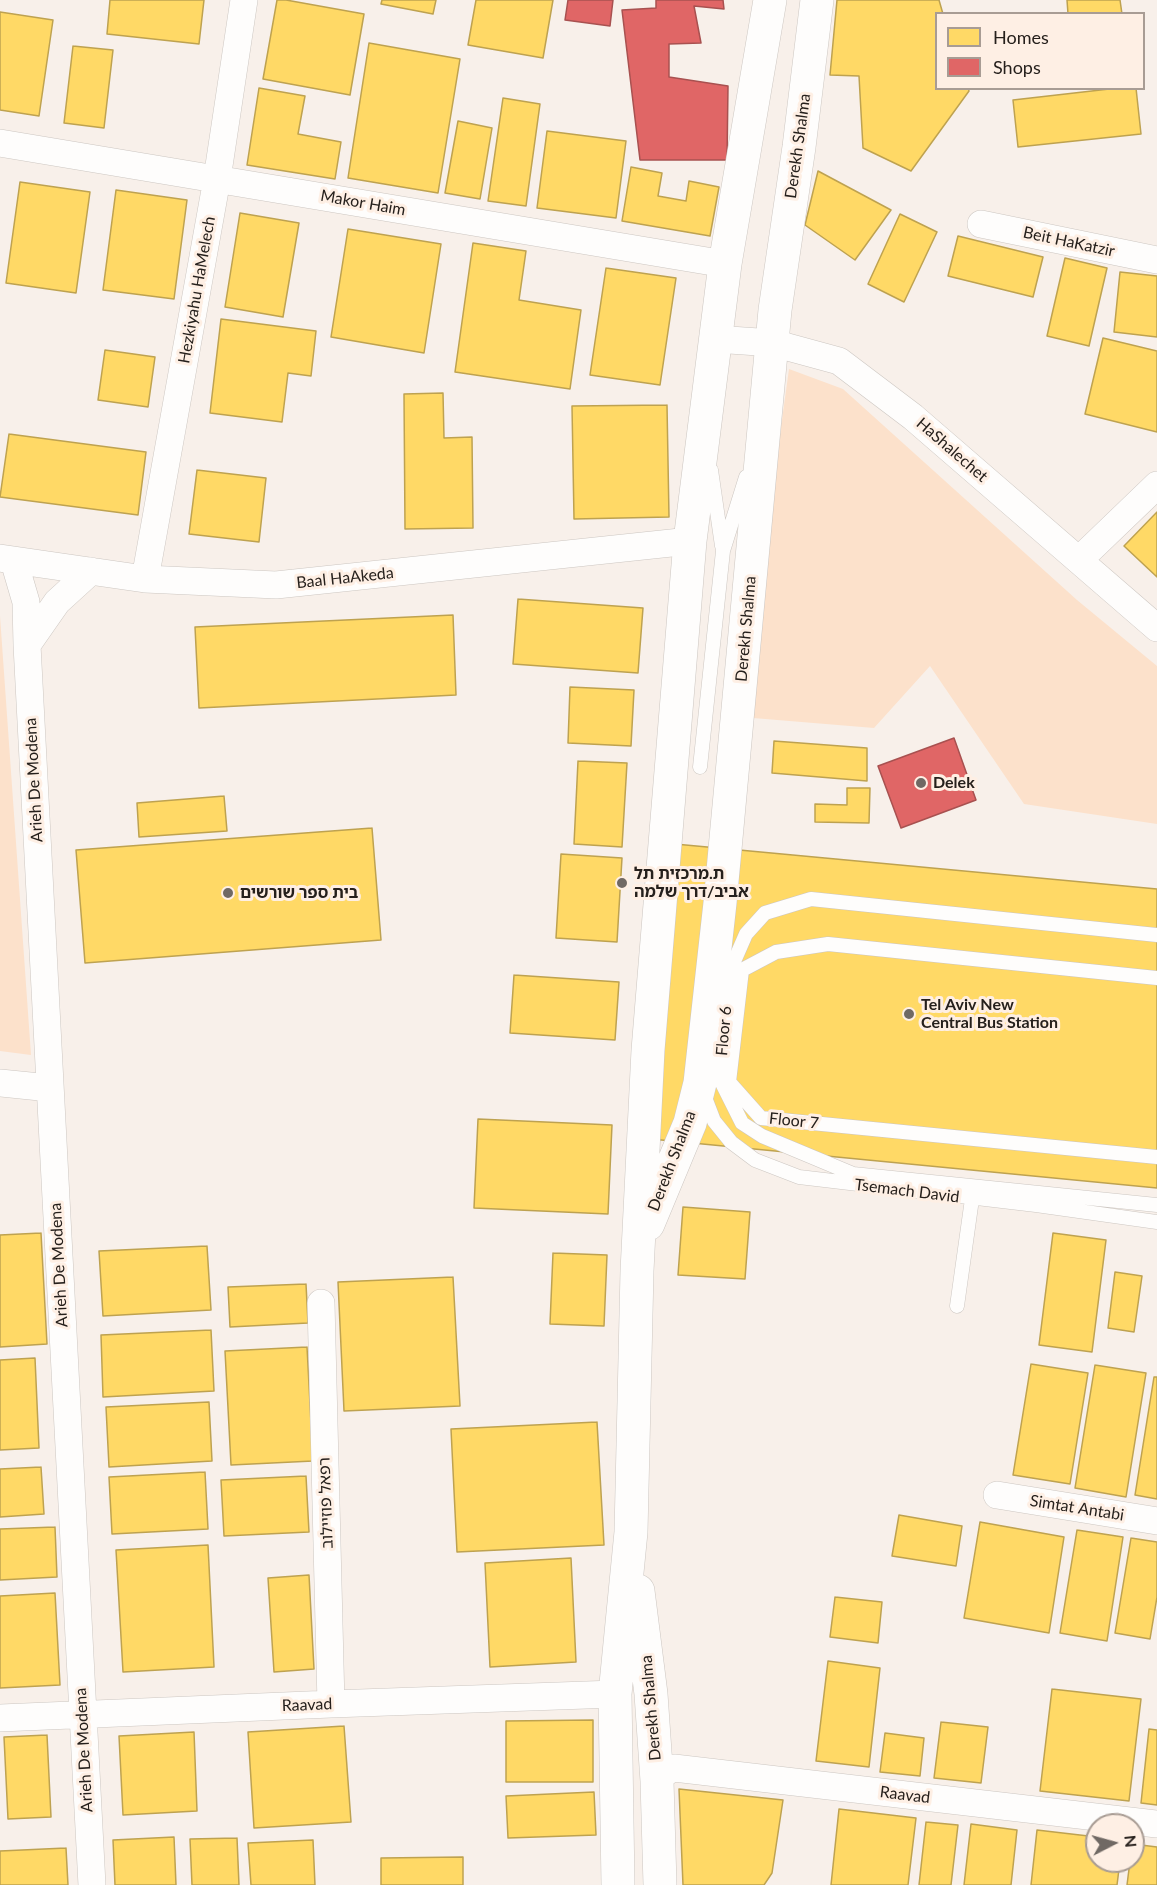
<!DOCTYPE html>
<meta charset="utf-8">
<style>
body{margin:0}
#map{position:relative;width:1157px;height:1885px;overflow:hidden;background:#f8f0ea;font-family:Lato,sans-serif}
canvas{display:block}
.legend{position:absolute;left:935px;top:12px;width:210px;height:78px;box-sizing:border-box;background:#feefe4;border:2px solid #a89c94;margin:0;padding:8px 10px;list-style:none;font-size:18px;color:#26201c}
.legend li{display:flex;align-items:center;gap:12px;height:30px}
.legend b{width:30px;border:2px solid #a89c94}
.north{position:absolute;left:1085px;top:1813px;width:60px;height:60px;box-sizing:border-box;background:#feefe4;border:2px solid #a89c94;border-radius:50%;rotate:84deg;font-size:16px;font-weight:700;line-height:24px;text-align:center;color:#26201c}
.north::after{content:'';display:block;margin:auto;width:21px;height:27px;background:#706964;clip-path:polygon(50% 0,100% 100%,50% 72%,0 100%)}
</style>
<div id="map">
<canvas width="1157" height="1885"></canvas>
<ul class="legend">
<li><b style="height:16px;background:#ffd966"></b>Homes</li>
<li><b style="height:16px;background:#e06666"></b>Shops</li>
</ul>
<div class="north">N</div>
</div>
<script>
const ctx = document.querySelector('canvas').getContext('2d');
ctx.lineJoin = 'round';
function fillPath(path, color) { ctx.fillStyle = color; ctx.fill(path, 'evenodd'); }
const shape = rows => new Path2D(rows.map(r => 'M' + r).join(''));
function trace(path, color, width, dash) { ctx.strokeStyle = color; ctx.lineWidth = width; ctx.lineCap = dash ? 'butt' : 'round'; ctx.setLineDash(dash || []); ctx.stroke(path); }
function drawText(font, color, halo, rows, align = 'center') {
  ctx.font = font + ' Lato,"Noto Sans Hebrew",sans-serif'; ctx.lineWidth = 6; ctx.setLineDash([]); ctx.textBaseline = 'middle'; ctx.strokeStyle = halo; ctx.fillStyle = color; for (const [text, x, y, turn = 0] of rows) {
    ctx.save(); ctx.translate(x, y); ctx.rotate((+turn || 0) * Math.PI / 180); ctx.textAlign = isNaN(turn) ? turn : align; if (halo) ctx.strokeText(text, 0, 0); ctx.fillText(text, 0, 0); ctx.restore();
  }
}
fillPath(shape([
 [789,369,843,389,1077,600,1157,666,1157,824,1024,804,930,666,874,728,741,717],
 [0,616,31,1055,0,1051]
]), '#fce1cb');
const homes = shape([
 [110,0,204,0,199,44,107,34,110,0],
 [277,0,286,0,364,14,350,95,263,79,277,0],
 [382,0,436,0,433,14,381,4,382,0],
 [476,0,553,0,543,58,468,45,476,0],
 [837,0,939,0,943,14,936,14,936,88,968,88,969,91,911,171,863,148,859,76,830,75,837,0],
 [1067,0,1120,0,1122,14,1068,14,1067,0],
 [0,12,53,20,39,116,0,110,0,12],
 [369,43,460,59,438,193,348,178,369,43],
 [73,46,113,50,104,128,64,123,73,46],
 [259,88,305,96,298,134,341,142,335,179,247,165,259,88],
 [1118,88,1136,88,1141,134,1018,147,1013,100,1118,88],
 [503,98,540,104,526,206,488,201,503,98],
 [458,121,492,128,480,199,445,193,458,121],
 [547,131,626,141,616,218,537,208,547,131],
 [631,167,662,173,658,196,686,201,689,181,719,187,710,236,622,221,631,167],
 [818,171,891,210,855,260,805,225,818,171],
 [20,182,90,192,76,293,6,283,20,182],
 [116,190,187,200,174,299,103,290,116,190],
 [240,213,299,223,283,317,225,307,240,213],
 [900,214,937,232,904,302,868,284,900,214],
 [348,229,441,244,424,353,331,337,348,229],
 [958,236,1043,257,1033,297,948,276,958,236],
 [473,243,526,251,519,300,581,310,570,389,455,372,473,243],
 [1065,258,1107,268,1089,346,1047,336,1065,258],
 [606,268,676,278,660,385,590,375,606,268],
 [1120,272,1157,276,1157,337,1114,332,1120,272],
 [221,319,316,331,311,376,288,373,282,422,210,413,221,319],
 [1103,338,1157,351,1157,432,1085,414,1103,338],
 [105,350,155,357,148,407,98,400,105,350],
 [443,393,444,438,472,437,473,528,405,529,404,394,443,393],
 [667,405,669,517,574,519,572,406,667,405],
 [9,434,146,452,138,515,0,497,9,434],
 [197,470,266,478,259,542,189,534,197,470],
 [1157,512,1157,577,1124,546,1157,512],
 [518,599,643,608,638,673,513,664,518,599],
 [453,615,456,695,199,708,195,627,453,615],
 [570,687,634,690,631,746,568,743,570,687],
 [774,741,867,748,867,781,772,773,774,741],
 [578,761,627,763,622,847,574,844,578,761],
 [847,788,870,788,869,823,815,822,815,804,847,805,847,788],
 [224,796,227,831,139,837,137,803,224,796],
 [372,828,381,940,85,963,76,850,372,828],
 [675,844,1157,889,1157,1188,651,1139,675,844],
 [561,854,622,858,617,942,556,938,561,854],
 [514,975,619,982,615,1040,510,1033,514,975],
 [478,1119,612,1125,608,1214,474,1208,478,1119],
 [683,1207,750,1212,745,1279,678,1275,683,1207],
 [41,1233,47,1344,0,1347,0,1235,41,1233],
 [1053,1233,1106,1240,1092,1352,1039,1345,1053,1233],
 [207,1246,211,1310,103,1316,99,1251,207,1246],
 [553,1253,607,1255,604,1326,550,1324,553,1253],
 [1115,1272,1142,1276,1134,1332,1108,1328,1115,1272],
 [453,1277,460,1406,344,1411,338,1282,453,1277],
 [306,1284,308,1323,230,1327,228,1287,306,1284],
 [211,1330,214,1391,103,1397,101,1335,211,1330],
 [307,1347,313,1461,231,1465,225,1351,307,1347],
 [35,1358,39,1448,0,1450,0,1360,35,1358],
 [1031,1364,1088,1373,1070,1484,1013,1475,1031,1364],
 [1095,1365,1146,1373,1126,1497,1075,1488,1095,1365],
 [1154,1377,1157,1377,1157,1499,1135,1495,1154,1377],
 [209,1402,212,1461,109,1467,106,1407,209,1402],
 [597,1422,604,1545,457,1552,451,1429,597,1422],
 [41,1467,44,1514,0,1517,0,1469,41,1467],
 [205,1472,208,1529,112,1534,109,1477,205,1472],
 [306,1476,309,1532,224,1536,221,1480,306,1476],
 [899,1515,962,1526,956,1566,892,1556,899,1515],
 [980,1522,1064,1537,1049,1633,964,1618,980,1522],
 [55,1527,57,1577,0,1580,0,1529,55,1527],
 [1077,1530,1123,1537,1107,1641,1060,1633,1077,1530],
 [1131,1538,1157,1542,1157,1597,1150,1639,1115,1633,1131,1538],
 [208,1545,214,1667,123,1672,116,1550,208,1545],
 [571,1558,576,1662,490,1667,485,1563,571,1558],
 [309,1575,314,1669,274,1672,268,1578,309,1575],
 [55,1593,60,1685,0,1688,0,1596,55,1593],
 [835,1597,882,1602,878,1643,830,1637,835,1597],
 [828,1661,880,1668,869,1767,816,1761,828,1661],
 [1052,1689,1141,1699,1129,1801,1040,1791,1052,1689],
 [593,1720,593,1782,506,1782,506,1721,593,1720],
 [941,1722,988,1727,981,1783,934,1778,941,1722],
 [344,1726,351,1822,254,1828,248,1732,344,1726],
 [1149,1729,1157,1730,1157,1805,1141,1803,1149,1729],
 [194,1732,197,1811,123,1815,119,1736,194,1732],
 [885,1733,924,1738,920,1776,880,1772,885,1733],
 [47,1735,51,1817,8,1819,4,1737,47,1735],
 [679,1789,783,1800,772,1873,764,1885,683,1885,679,1789],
 [594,1792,596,1835,508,1838,506,1796,594,1792],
 [839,1809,916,1818,908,1885,831,1885,839,1809],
 [926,1822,958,1825,951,1885,919,1885,926,1822],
 [971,1824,1017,1830,1011,1885,964,1885,971,1824],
 [1037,1830,1097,1837,1097,1861,1120,1861,1117,1885,1031,1885,1037,1830],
 [174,1837,176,1885,115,1885,113,1840,174,1837],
 [237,1838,239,1885,192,1885,190,1839,237,1838],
 [313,1840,315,1885,251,1885,248,1843,313,1840],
 [1133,1844,1157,1847,1157,1885,1127,1885,1130,1861,1133,1861,1133,1844],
 [66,1848,68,1885,0,1885,0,1851,66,1848],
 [463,1857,463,1885,381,1885,381,1858,463,1857]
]);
fillPath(homes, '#ffd966');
trace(homes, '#bea250', 1.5);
const shops = shape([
 [568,0,613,0,610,26,565,20,568,0],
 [656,0,723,0,724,9,694,6,701,43,669,44,669,77,728,86,727,160,640,160,622,10,656,8,656,0],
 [954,738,976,800,901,828,878,766,954,738]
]);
fillPath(shops, '#e06666');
trace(shops, '#a85150', 1.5);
const service = shape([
 [711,470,722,546],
 [700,767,723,551,746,477],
 [1157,935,811,899,765,913,746,934,729,973,720,1079,742,1123,762,1136,853,1174,1157,1205],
 [1157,978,828,944,776,952,742,970,729,1082,761,1118,1157,1157],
 [704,1095,714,1121,731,1142,755,1160,799,1177,1036,1205,1157,1222],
 [957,1306,972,1199]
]);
const minor = shape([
 [0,143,725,264],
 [981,224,1157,260],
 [715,339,773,343,839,361,913,417,1157,628],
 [0,558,145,579,276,585,690,541],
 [1079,560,1157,485],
 [14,561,26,602,27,645,92,1885],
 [145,579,217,179,244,0],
 [27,645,57,602,91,571],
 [0,1083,50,1088],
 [321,1303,331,1704],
 [997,1495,1157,1521],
 [0,1718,331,1704,615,1694],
 [657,1781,660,1775,674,1768,1157,1824]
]);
const tertiary = shape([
 [648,1224,690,1123,700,1083,720,903,775,310,799,147,817,0],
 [638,1591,651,1694,657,1781,660,1885],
 [618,1885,615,1694,631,1532,637,1271,648,1050,690,541,725,264,770,0]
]);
trace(service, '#ccc6c1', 15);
trace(minor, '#ccc6c1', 28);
trace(tertiary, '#ccc6c1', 34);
trace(service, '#fefdfc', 14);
trace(minor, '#fefdfc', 27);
trace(tertiary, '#fefdfc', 33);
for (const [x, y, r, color] of [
 [921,783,6,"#706964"],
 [622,883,6,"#706964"],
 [228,893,6,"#706964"],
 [909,1014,6,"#706964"]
]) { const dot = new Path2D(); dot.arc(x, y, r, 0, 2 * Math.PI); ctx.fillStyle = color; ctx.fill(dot); trace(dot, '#feefe4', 2); }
drawText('16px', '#26201c', '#feefe4', [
 ["Derekh Shalma",798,146,-82],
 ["Makor Haim",363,203,10],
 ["Beit HaKatzir",1069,242,12],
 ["Hezkiyahu HaMelech",197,290,-80],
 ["HaShalechet",952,450,41],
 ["Baal HaAkeda",345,578,-6],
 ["Derekh Shalma",746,629,-85],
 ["Arieh De Modena",34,780,-93],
 ["Floor 6",724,1031,-85],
 ["Floor 7",794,1121,6],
 ["Derekh Shalma",672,1161,-69],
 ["Tsemach David",907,1191,7],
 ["Arieh De Modena",59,1265,-93],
 ["רפאל פוזיילוב",326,1503,-92],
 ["Simtat Antabi",1077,1508,9],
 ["Raavad",307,1705,-2],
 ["Derekh Shalma",651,1708,-95],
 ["Arieh De Modena",84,1750,-93],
 ["Raavad",905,1795,7]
]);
drawText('bold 16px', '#26201c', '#feefe4', [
 ["Delek",933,783],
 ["ת.מרכזית תל",634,874],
 ["אביב/דרך שלמה",634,892],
 ["בית ספר שורשים",240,893],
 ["Tel Aviv New",921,1005],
 ["Central Bus Station",921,1023]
], 'left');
</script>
